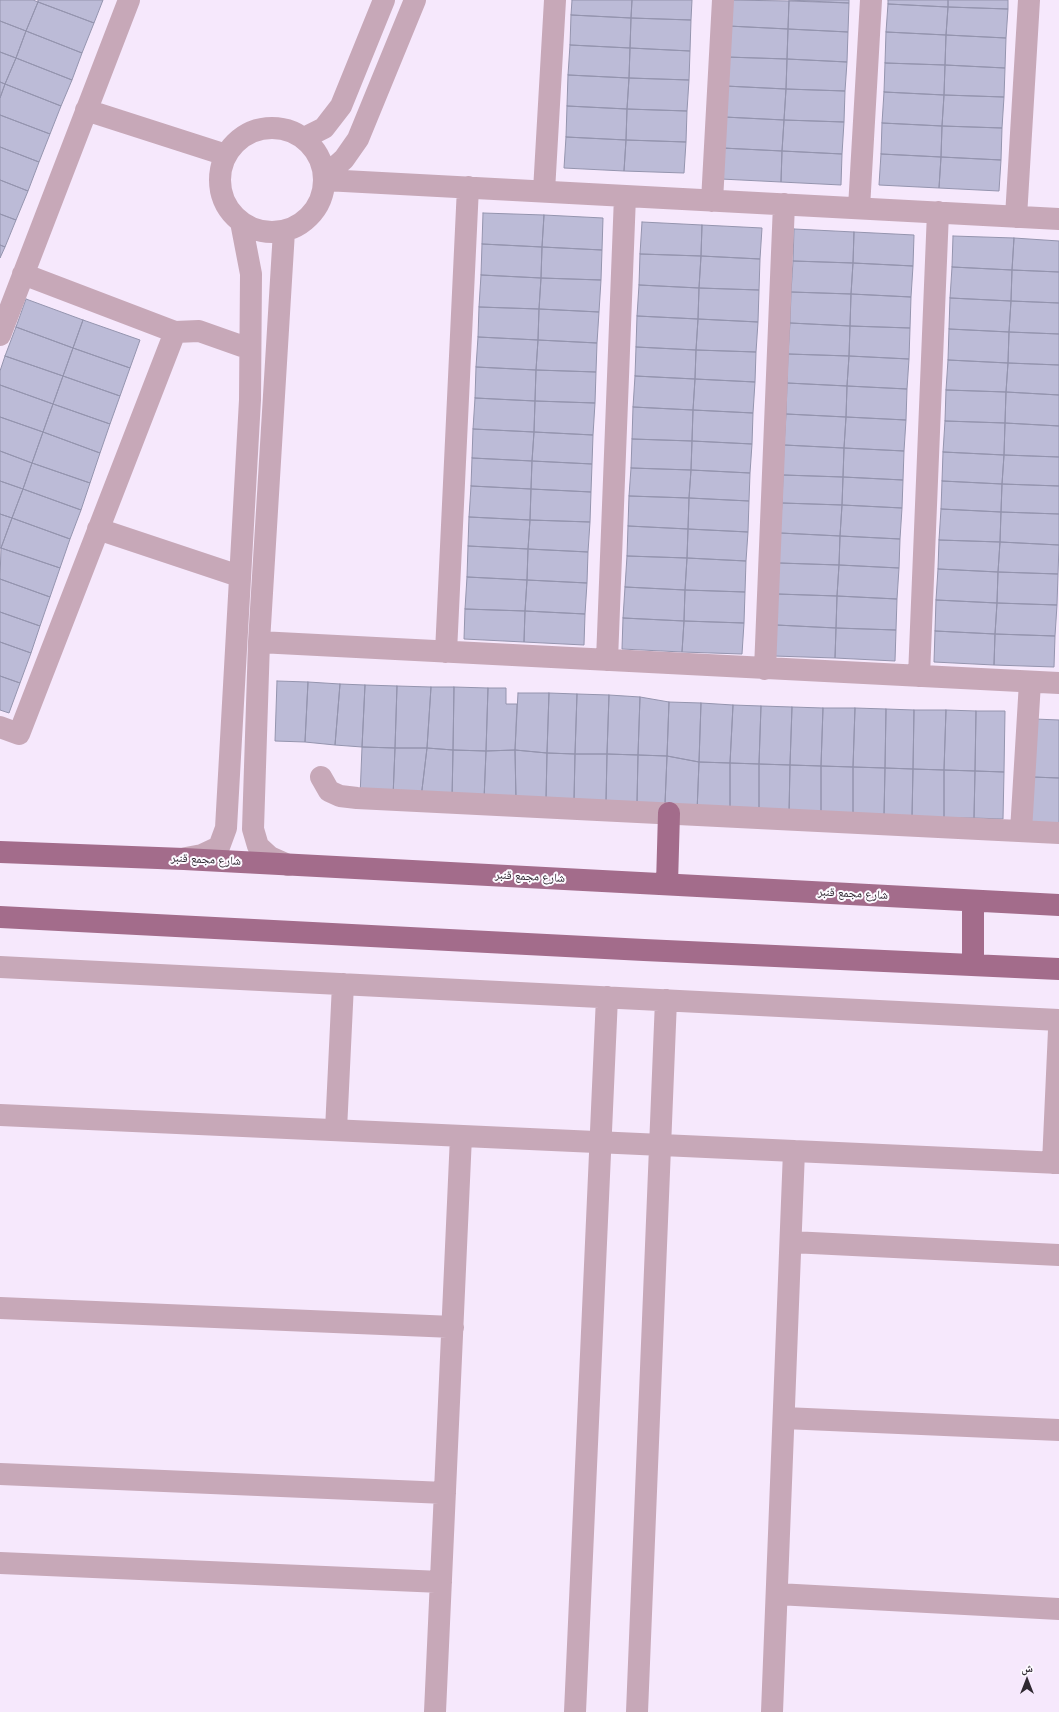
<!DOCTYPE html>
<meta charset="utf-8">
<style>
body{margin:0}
#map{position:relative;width:1059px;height:1712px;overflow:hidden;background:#f6e8fc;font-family:"DM Sans","Noto Naskh Arabic",sans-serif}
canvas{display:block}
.north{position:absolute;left:1007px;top:1660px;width:40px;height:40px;-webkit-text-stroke:3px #fdfaff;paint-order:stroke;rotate:0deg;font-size:11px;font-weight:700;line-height:16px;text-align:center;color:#2f2831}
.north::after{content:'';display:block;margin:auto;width:14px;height:18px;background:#2f2831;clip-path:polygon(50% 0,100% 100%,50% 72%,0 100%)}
</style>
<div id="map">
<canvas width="1059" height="1712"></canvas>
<div class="north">ش</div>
</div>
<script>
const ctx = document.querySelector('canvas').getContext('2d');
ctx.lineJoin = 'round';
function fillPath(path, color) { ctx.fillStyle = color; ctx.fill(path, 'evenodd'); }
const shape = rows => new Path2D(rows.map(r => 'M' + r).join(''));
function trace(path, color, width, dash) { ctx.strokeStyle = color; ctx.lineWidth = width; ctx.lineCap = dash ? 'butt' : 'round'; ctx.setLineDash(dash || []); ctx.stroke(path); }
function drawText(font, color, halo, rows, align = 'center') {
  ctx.font = font + ' "DM Sans","Noto Naskh Arabic",sans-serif'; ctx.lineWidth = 4; ctx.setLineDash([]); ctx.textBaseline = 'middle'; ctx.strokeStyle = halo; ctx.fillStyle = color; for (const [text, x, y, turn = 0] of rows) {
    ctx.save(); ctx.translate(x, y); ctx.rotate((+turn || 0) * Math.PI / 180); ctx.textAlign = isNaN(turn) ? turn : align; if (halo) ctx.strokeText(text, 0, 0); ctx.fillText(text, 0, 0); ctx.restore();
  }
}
const building = shape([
 [0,0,33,0,38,2,26,31,0,21,0,0],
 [38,0,103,0,94,23,38,2,38,0],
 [572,0,632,0,631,18,571,15,572,0],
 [632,0,692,0,691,20,631,18,632,0],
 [729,0,789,1,788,29,728,26,729,0],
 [789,0,849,0,849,3,789,0],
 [888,0,948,0,948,7,888,4,888,0],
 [948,0,1008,0,1008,9,948,7,948,0],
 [789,1,849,3,848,32,788,29,789,1],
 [38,2,94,23,82,53,26,31,38,2],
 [888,4,948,7,946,35,886,32,888,4],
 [948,7,1008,9,1006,38,946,35,948,7],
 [571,15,631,18,630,48,570,45,571,15],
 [631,18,691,20,690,51,630,48,631,18],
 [0,21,26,31,16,58,0,52,0,21],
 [728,26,788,29,787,59,726,57,728,26],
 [788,29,848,32,847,62,787,59,788,29],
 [26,31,82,53,72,80,16,58,26,31],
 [886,32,946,35,945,65,885,63,886,32],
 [946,35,1006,38,1005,68,945,65,946,35],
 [570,45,630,48,629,78,568,75,570,45],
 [630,48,690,51,689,80,629,78,630,48],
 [0,52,16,58,5,84,0,82,0,52],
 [726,57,787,59,786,89,725,86,726,57],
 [16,58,72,80,61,106,5,84,16,58],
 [787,59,847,62,845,91,786,89,787,59],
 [885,63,945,65,944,95,884,92,885,63],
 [945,65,1005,68,1004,97,944,95,945,65],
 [568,75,629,78,627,109,567,106,568,75],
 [629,78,689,80,687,111,627,109,629,78],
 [0,82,5,84,0,98,0,82],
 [5,84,61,106,50,134,0,115,0,98,5,84],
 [725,86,786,89,784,120,724,117,725,86],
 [786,89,845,91,844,122,784,120,786,89],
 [884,92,944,95,942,126,882,123,884,92],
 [944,95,1004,97,1002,128,942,126,944,95],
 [567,106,627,109,626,140,566,137,567,106],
 [627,109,687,111,686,142,626,140,627,109],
 [0,115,50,134,39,162,0,147,0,115],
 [724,117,784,120,782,151,722,148,724,117],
 [784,120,844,122,842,154,782,151,784,120],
 [882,123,942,126,941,157,881,154,882,123],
 [942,126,1002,128,1001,160,941,157,942,126],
 [566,137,626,140,624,171,564,168,566,137],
 [626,140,686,142,684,173,624,171,626,140],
 [0,147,39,162,28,191,0,180,0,147],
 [722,148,782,151,781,182,721,179,722,148],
 [782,151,842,154,841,185,781,182,782,151],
 [881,154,941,157,939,188,879,185,881,154],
 [941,157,1001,160,999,191,939,188,941,157],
 [0,180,28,191,16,220,0,214,0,180],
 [483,213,544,215,542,247,482,244,483,213],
 [0,214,16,220,5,247,0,245,0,214],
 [544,215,603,218,602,250,542,247,544,215],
 [642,222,702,225,701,256,640,254,642,222],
 [702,225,762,228,760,259,701,256,702,225],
 [794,229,854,232,853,263,793,261,794,229],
 [854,232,914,235,913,266,853,263,854,232],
 [953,236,1014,238,1012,270,952,267,953,236],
 [1014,238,1059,241,1059,272,1012,270,1014,238],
 [482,244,542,247,541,278,481,275,482,244],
 [0,245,5,247,0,258,0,245],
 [542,247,602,250,601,280,541,278,542,247],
 [640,254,701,256,699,288,639,285,640,254],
 [701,256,760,259,759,290,699,288,701,256],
 [793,261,853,263,851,294,791,292,793,261],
 [853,263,913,266,911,297,851,294,853,263],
 [952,267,1012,270,1011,301,950,298,952,267],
 [1012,270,1059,272,1059,303,1011,301,1012,270],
 [481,275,541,278,539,309,479,307,481,275],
 [541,278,601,280,599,312,539,309,541,278],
 [639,285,699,288,698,319,637,316,639,285],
 [699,288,759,290,758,322,698,319,699,288],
 [791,292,851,294,850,326,790,323,791,292],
 [851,294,911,297,910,328,850,326,851,294],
 [950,298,1011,301,1009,332,949,329,950,298],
 [26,299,83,320,73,348,16,327,26,299],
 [1011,301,1059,303,1059,334,1009,332,1011,301],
 [479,307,539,309,538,340,478,337,479,307],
 [539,309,599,312,597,343,538,340,539,309],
 [637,316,698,319,696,350,636,347,637,316],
 [698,319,758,322,756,352,696,350,698,319],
 [83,320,140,340,130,368,73,348,83,320],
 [790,323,850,326,849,356,788,354,790,323],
 [850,326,910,328,909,359,849,356,850,326],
 [16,327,73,348,63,376,5,356,16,327],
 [949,329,1009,332,1008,363,948,360,949,329],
 [1009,332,1059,334,1059,365,1008,363,1009,332],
 [478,337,538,340,536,370,476,367,478,337],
 [538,340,597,343,596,372,536,370,538,340],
 [636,347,696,350,695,379,635,376,636,347],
 [73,348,130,368,120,396,63,376,73,348],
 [696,350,756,352,755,382,695,379,696,350],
 [788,354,849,356,847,386,787,383,788,354],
 [5,356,63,376,53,404,0,385,0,371,5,356],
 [849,356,909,359,907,389,847,386,849,356],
 [948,360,1008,363,1006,392,946,390,948,360],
 [1008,363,1059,365,1059,395,1006,392,1008,363],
 [476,367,536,370,535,401,475,398,476,367],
 [536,370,596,372,595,403,535,401,536,370],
 [63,376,120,396,110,424,53,404,63,376],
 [635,376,695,379,693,410,633,407,635,376],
 [695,379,755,382,753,413,693,410,695,379],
 [787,383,847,386,846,417,786,414,787,383],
 [0,385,53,404,43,432,0,417,0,385],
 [847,386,907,389,906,420,846,417,847,386],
 [946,390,1006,392,1005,423,945,421,946,390],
 [1006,392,1059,395,1059,426,1005,423,1006,392],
 [475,398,535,401,534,432,473,429,475,398],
 [535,401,595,403,593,435,534,432,535,401],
 [53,404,110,424,100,453,43,432,53,404],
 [633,407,693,410,692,441,632,439,633,407],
 [693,410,753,413,752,444,692,441,693,410],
 [786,414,846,417,844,448,784,445,786,414],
 [0,417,43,432,32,463,0,451,0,417],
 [846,417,906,420,904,451,844,448,846,417],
 [945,421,1005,423,1004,455,943,452,945,421],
 [1005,423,1059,426,1059,457,1004,455,1005,423],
 [473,429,534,432,532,461,472,458,473,429],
 [43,432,100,453,90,483,32,463,43,432],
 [534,432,593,435,592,464,532,461,534,432],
 [632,439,692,441,691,470,631,468,632,439],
 [692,441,752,444,750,473,691,470,692,441],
 [784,445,844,448,843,477,783,475,784,445],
 [844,448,904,451,903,480,843,477,844,448],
 [0,451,32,463,23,489,0,481,0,451],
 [943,452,1004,455,1002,484,942,481,943,452],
 [1004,455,1059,457,1059,486,1002,484,1004,455],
 [472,458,532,461,531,489,471,486,472,458],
 [532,461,592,464,591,492,531,489,532,461],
 [32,463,90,483,81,510,23,489,32,463],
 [631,468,691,470,689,498,629,496,631,468],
 [691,470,750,473,749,501,689,498,691,470],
 [783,475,843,477,842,505,782,503,783,475],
 [843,477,903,480,902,508,842,505,843,477],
 [0,481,23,489,12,518,0,514,0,481],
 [942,481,1002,484,1001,512,941,509,942,481],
 [1002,484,1059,486,1059,514,1001,512,1002,484],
 [471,486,531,489,530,520,469,517,471,486],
 [23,489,81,510,70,539,12,518,23,489],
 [531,489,591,492,590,522,530,520,531,489],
 [629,496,689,498,688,529,628,526,629,496],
 [689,498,749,501,748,532,688,529,689,498],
 [782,503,842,505,840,536,780,533,782,503],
 [842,505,902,508,900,539,840,536,842,505],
 [941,509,1001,512,1000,542,939,540,941,509],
 [1001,512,1059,514,1059,545,1000,542,1001,512],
 [0,514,12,518,1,548,0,548,0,514],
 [469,517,530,520,528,549,468,546,469,517],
 [12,518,70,539,60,568,1,548,12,518],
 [530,520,590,522,588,552,528,549,530,520],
 [628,526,688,529,687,558,627,556,628,526],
 [688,529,748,532,746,561,687,558,688,529],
 [780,533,840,536,839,565,779,563,780,533],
 [840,536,900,539,899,568,839,565,840,536],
 [939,540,1000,542,998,572,938,569,939,540],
 [1000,542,1059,545,1058,574,998,572,1000,542],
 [468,546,528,549,527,580,467,577,468,546],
 [1,548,60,568,50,597,0,579,1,548],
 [528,549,588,552,587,583,527,580,528,549],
 [627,556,687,558,685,590,625,587,627,556],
 [687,558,746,561,745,592,685,590,687,558],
 [779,563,839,565,837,596,777,594,779,563],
 [839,565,899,568,897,599,837,596,839,565],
 [938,569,998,572,997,603,936,600,938,569],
 [998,572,1058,574,1057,605,997,603,998,572],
 [467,577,527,580,525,611,465,609,467,577],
 [0,579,50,597,40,626,0,612,0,579],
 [527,580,587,583,585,614,525,611,527,580],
 [625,587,685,590,684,621,623,618,625,587],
 [685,590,745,592,744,623,684,621,685,590],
 [777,594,837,596,836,628,776,625,777,594],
 [837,596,897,599,896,630,836,628,837,596],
 [936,600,997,603,995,634,935,631,936,600],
 [997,603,1057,605,1055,636,995,634,997,603],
 [465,609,525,611,524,642,464,639,465,609],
 [525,611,585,614,584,645,524,642,525,611],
 [0,612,40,626,31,653,0,642,0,612],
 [623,618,684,621,682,652,622,649,623,618],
 [684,621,744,623,742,654,682,652,684,621],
 [776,625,836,628,835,658,774,656,776,625],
 [836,628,896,630,895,661,835,658,836,628],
 [935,631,995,634,994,665,934,662,935,631],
 [995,634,1055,636,1054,667,994,665,995,634],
 [0,642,31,653,20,683,0,676,0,642],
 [0,676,20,683,9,713,0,710,0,676],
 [277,681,308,682,305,742,275,741,277,681],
 [308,682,340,684,335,745,305,742,308,682],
 [340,684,365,685,362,747,335,745,340,684],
 [365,685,397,686,395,748,362,747,365,685],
 [397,686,431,687,427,748,395,748,397,686],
 [431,687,454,687,453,750,427,748,431,687],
 [454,687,488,688,486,751,453,750,454,687],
 [488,688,506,688,506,704,517,704,515,750,486,751,488,688],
 [518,693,549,693,547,753,515,750,518,693],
 [549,693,577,694,575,754,547,753,549,693],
 [577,694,609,695,607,754,575,754,577,694],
 [609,695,640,697,638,755,607,754,609,695],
 [640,697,669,702,667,756,638,755,640,697],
 [669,702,701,703,699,762,667,756,669,702],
 [701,703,733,705,730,763,699,762,701,703],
 [733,705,761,706,759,764,730,763,733,705],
 [761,706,792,707,790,765,759,764,761,706],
 [792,707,823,708,821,766,790,765,792,707],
 [823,708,855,708,853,767,821,766,823,708],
 [855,708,886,709,885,768,853,767,855,708],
 [886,709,914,710,913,769,885,768,886,709],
 [914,710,946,710,944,770,913,769,914,710],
 [946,710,976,711,975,771,944,770,946,710],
 [976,711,1005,711,1004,772,975,771,976,711],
 [1034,719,1059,720,1059,778,1032,777,1034,719],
 [362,747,395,748,393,797,360,797,362,747],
 [395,748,427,748,421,798,393,797,395,748],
 [427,748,453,750,452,799,421,798,427,748],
 [453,750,486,751,484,800,452,799,453,750],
 [515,750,516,800,484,800,486,751,515,750],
 [515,750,547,753,546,800,516,800,515,750],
 [547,753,575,754,574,801,546,800,547,753],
 [575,754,607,754,606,802,574,801,575,754],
 [607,754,638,755,637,803,606,802,607,754],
 [638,755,667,756,665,804,637,803,638,755],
 [667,756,699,762,697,812,665,804,667,756],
 [699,762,730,763,730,813,697,812,699,762],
 [730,763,759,764,759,813,730,813,730,763],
 [759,764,790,765,789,814,759,813,759,764],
 [790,765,821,766,821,814,789,814,790,765],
 [821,766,853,767,853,815,821,814,821,766],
 [853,767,885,768,884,816,853,815,853,767],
 [885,768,913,769,912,817,884,816,885,768],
 [913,769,944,770,944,818,912,817,913,769],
 [944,770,975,771,974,818,944,818,944,770],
 [975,771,1004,772,1003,819,974,818,975,771],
 [1032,777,1059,778,1059,828,1031,828,1032,777]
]);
fillPath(building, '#bcbbd7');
trace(building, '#9494ae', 1);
trace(shape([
 [86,110,226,155],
 '220 180a52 52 0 1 1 104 0a52 52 0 1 1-104 0Z',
 [304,138,324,128,341,106,384,0],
 [325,176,344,159,358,139,415,0],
 [325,180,1059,219],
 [544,191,555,0],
 [712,201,723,0],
 [859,208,871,0],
 [1016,217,1029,0],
 [284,231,259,642,253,829,258,846,270,857,288,865],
 [23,274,175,332,199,331,250,349],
 [0,335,129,0],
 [98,529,239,576],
 [259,642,1059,683],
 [446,652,468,187],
 [607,660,625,196],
 [765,669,784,204],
 [919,676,938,212],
 [0,727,19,734,175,332],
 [321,777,329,791,340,796,357,798,1059,833],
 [1021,831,1030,682],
 [186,858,202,855,219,847,226,828,250,400,251,274,241,222],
 [0,967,1059,1020],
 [0,1115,1059,1163],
 [336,1130,343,984],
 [1053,1163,1059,1030],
 [791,1242,1059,1255],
 [0,1308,453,1327],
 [784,1418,1059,1430],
 [0,1474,445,1493],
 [0,1563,441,1582],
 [777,1594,1059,1609],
 [435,1712,461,1136],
 [575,1712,607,997],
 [637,1712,666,1000],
 [772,1712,794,1151]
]), '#c7a8b8', 22);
trace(shape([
 [0,852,184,859,1059,905],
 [667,884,669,813],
 [973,901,973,964],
 [0,917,644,950,1059,969]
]), '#a36c8b', 22);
drawText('12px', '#2f2831', '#fdfaff', [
 ["شارع مجمع قنبر",206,860,3],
 ["شارع مجمع قنبر",530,877,3],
 ["شارع مجمع قنبر",853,894,3]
]);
</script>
